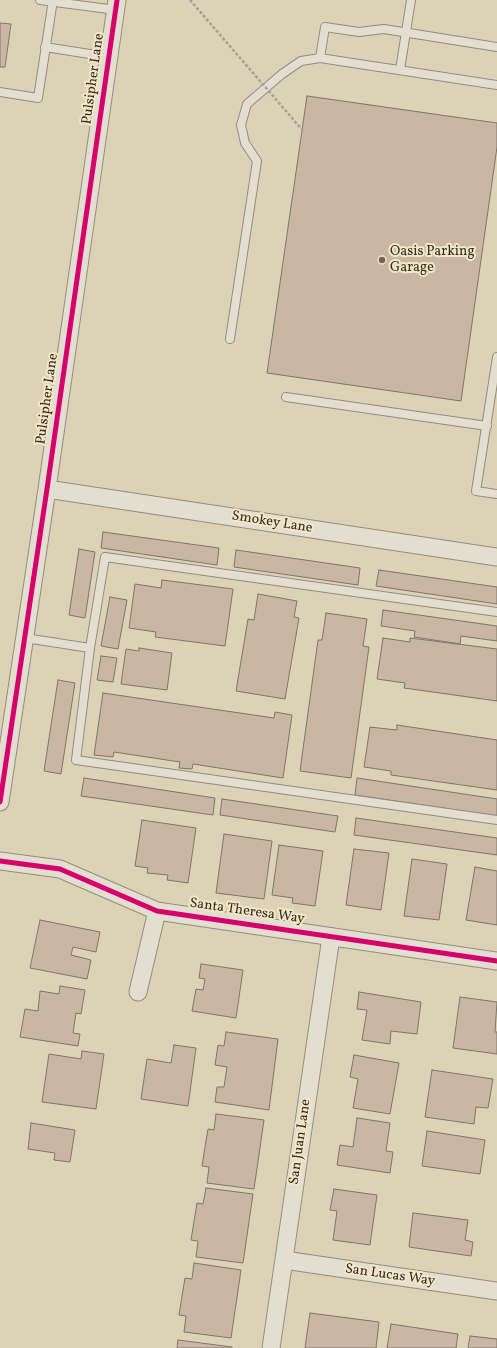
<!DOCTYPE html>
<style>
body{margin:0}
canvas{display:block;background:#dcd2b6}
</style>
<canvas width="497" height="1348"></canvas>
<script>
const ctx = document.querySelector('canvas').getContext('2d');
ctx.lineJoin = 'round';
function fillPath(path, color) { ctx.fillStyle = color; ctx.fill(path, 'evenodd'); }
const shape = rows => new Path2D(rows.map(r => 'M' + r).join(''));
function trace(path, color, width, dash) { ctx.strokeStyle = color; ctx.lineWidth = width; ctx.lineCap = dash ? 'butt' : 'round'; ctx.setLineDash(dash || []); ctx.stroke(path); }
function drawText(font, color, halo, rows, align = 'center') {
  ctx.font = font + ' Vollkorn,serif'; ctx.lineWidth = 4; ctx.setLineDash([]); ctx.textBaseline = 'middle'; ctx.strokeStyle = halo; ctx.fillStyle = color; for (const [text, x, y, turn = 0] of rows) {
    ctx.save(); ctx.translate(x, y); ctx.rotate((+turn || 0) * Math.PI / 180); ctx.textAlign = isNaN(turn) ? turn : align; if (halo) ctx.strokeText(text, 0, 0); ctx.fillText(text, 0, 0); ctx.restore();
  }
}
const building = shape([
 [0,23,11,24,5,67,0,67,0,23],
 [307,96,497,123,497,147,461,401,267,373,307,96],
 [103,532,219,548,217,565,101,548,103,532],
 [79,549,95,552,85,618,69,615,79,549],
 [236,550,360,568,358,585,234,567,236,550],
 [379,570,497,587,497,604,376,586,379,570],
 [162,580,233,589,225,646,155,637,156,632,129,628,135,584,161,588,162,580],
 [258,594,297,601,294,617,299,618,285,699,236,691,248,619,254,620,258,594],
 [110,597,127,600,118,649,101,646,110,597],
 [383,610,497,626,497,641,461,636,460,644,414,637,415,631,381,626,383,610],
 [326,613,367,619,363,646,369,647,351,778,300,771,318,640,322,640,326,613],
 [383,638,410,642,410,638,497,649,497,701,404,688,405,683,377,679,383,638],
 [139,648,172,653,167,690,121,684,126,649,139,651,139,648],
 [101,656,117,658,113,682,97,680,101,656],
 [58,680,75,683,61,774,44,771,58,680],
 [103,693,274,718,275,712,292,715,283,778,193,764,192,769,179,768,180,762,114,752,113,757,94,755,103,693],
 [397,725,497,740,497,790,391,775,391,771,364,767,370,727,397,730,397,725],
 [84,778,215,798,213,815,81,796,84,778],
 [357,778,497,799,497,816,355,795,357,778],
 [222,799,338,816,335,832,220,815,222,799],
 [356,818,497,838,497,855,354,835,356,818],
 [142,820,196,828,188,883,167,880,168,875,147,873,148,868,135,866,142,820],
 [224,834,272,841,264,899,216,893,224,834],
 [279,845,323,851,315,906,292,903,293,898,272,895,279,845],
 [354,849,389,853,381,910,346,905,354,849],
 [412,859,447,864,439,920,404,916,412,859],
 [475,867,497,871,497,925,466,920,475,867],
 [40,920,100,932,96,952,73,947,71,955,91,960,87,979,30,968,40,920],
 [201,964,243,970,236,1018,192,1011,196,989,203,990,205,979,199,978,201,964],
 [60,986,85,990,81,1014,76,1013,73,1033,80,1034,78,1046,20,1037,25,1009,38,1011,40,991,59,994,60,986],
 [359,992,421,1002,417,1034,391,1031,390,1044,362,1040,367,1010,357,1009,359,992],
 [460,997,497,1002,495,1032,497,1032,497,1054,453,1048,460,997],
 [226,1032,278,1039,269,1110,215,1102,217,1087,224,1087,227,1067,215,1065,218,1045,224,1046,226,1032],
 [174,1045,196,1048,188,1106,141,1099,147,1059,171,1063,174,1045],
 [82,1051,104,1054,96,1109,42,1102,49,1054,81,1059,82,1051],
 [354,1055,399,1063,390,1114,353,1108,358,1079,350,1077,354,1055],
 [432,1070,493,1079,488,1108,476,1107,474,1124,425,1117,432,1070],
 [216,1114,264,1120,254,1189,207,1183,209,1167,202,1166,205,1147,208,1129,214,1130,216,1114],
 [357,1118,390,1123,386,1151,393,1152,390,1173,337,1165,340,1145,353,1147,357,1118],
 [31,1123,75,1130,70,1162,54,1160,55,1153,28,1149,31,1123],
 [427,1131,485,1140,480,1174,422,1166,427,1131],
 [206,1188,253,1194,243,1263,196,1257,198,1241,191,1240,197,1203,203,1204,206,1188],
 [334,1189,377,1195,370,1245,333,1240,337,1211,330,1210,334,1189],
 [413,1213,468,1220,465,1240,473,1242,471,1256,409,1247,413,1213],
 [194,1263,241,1270,231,1338,184,1332,186,1316,179,1315,182,1296,185,1278,192,1279,194,1263],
 [310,1313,379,1322,376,1348,305,1348,310,1313],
 [391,1324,458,1334,456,1348,387,1348,391,1324],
 [470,1336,497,1339,497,1348,468,1348,470,1336],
 [178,1340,232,1347,232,1348,177,1348,178,1340]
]);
fillPath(building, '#c9b7a3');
trace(building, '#7e7768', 1);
const lane = shape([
 [40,0,116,10],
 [45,47,109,57],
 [497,47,384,29,359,32,325,27,320,58,497,85],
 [400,70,411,0],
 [0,92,38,98,53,0],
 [230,339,257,161,245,143,241,125,247,104,282,74,301,61,320,58],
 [497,357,476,491,497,494],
 [286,397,487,426],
 [25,638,90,648,105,557,497,612],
 [90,648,76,760,497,820]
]);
const street = shape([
 [47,489,497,557],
 [0,802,47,489,117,0],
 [0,861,60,869,157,911,497,961],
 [138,992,157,911],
 [284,1260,497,1291],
 [271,1348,331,937]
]);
trace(lane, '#948d7d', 10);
trace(street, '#948d7d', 19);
trace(lane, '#e3ded0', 8);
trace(street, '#e3ded0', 17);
trace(shape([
 [190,0,304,132]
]), '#a6a196', 2.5, [3, 2]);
trace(shape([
 [0,802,47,489,117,0],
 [0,861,60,869,157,911,497,961]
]), '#d6006c', 5);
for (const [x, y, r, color] of [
 [382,260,4,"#736555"]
]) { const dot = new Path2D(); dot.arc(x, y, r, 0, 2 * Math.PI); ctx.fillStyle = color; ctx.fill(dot); trace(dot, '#f2e7c6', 1.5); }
drawText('14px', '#3a2a21', '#f2e7c6', [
 ["Pulsipher Lane",94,79,-82],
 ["Pulsipher Lane",48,399,-82],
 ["Smokey Lane",272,523,9],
 ["Santa Theresa Way",247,912,8],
 ["San Juan Lane",301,1142,-82],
 ["San Lucas Way",390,1276,8]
]);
drawText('14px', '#3a2a21', '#f2e7c6', [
 ["Oasis Parking",390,252],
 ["Garage",390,268]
], 'left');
</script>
